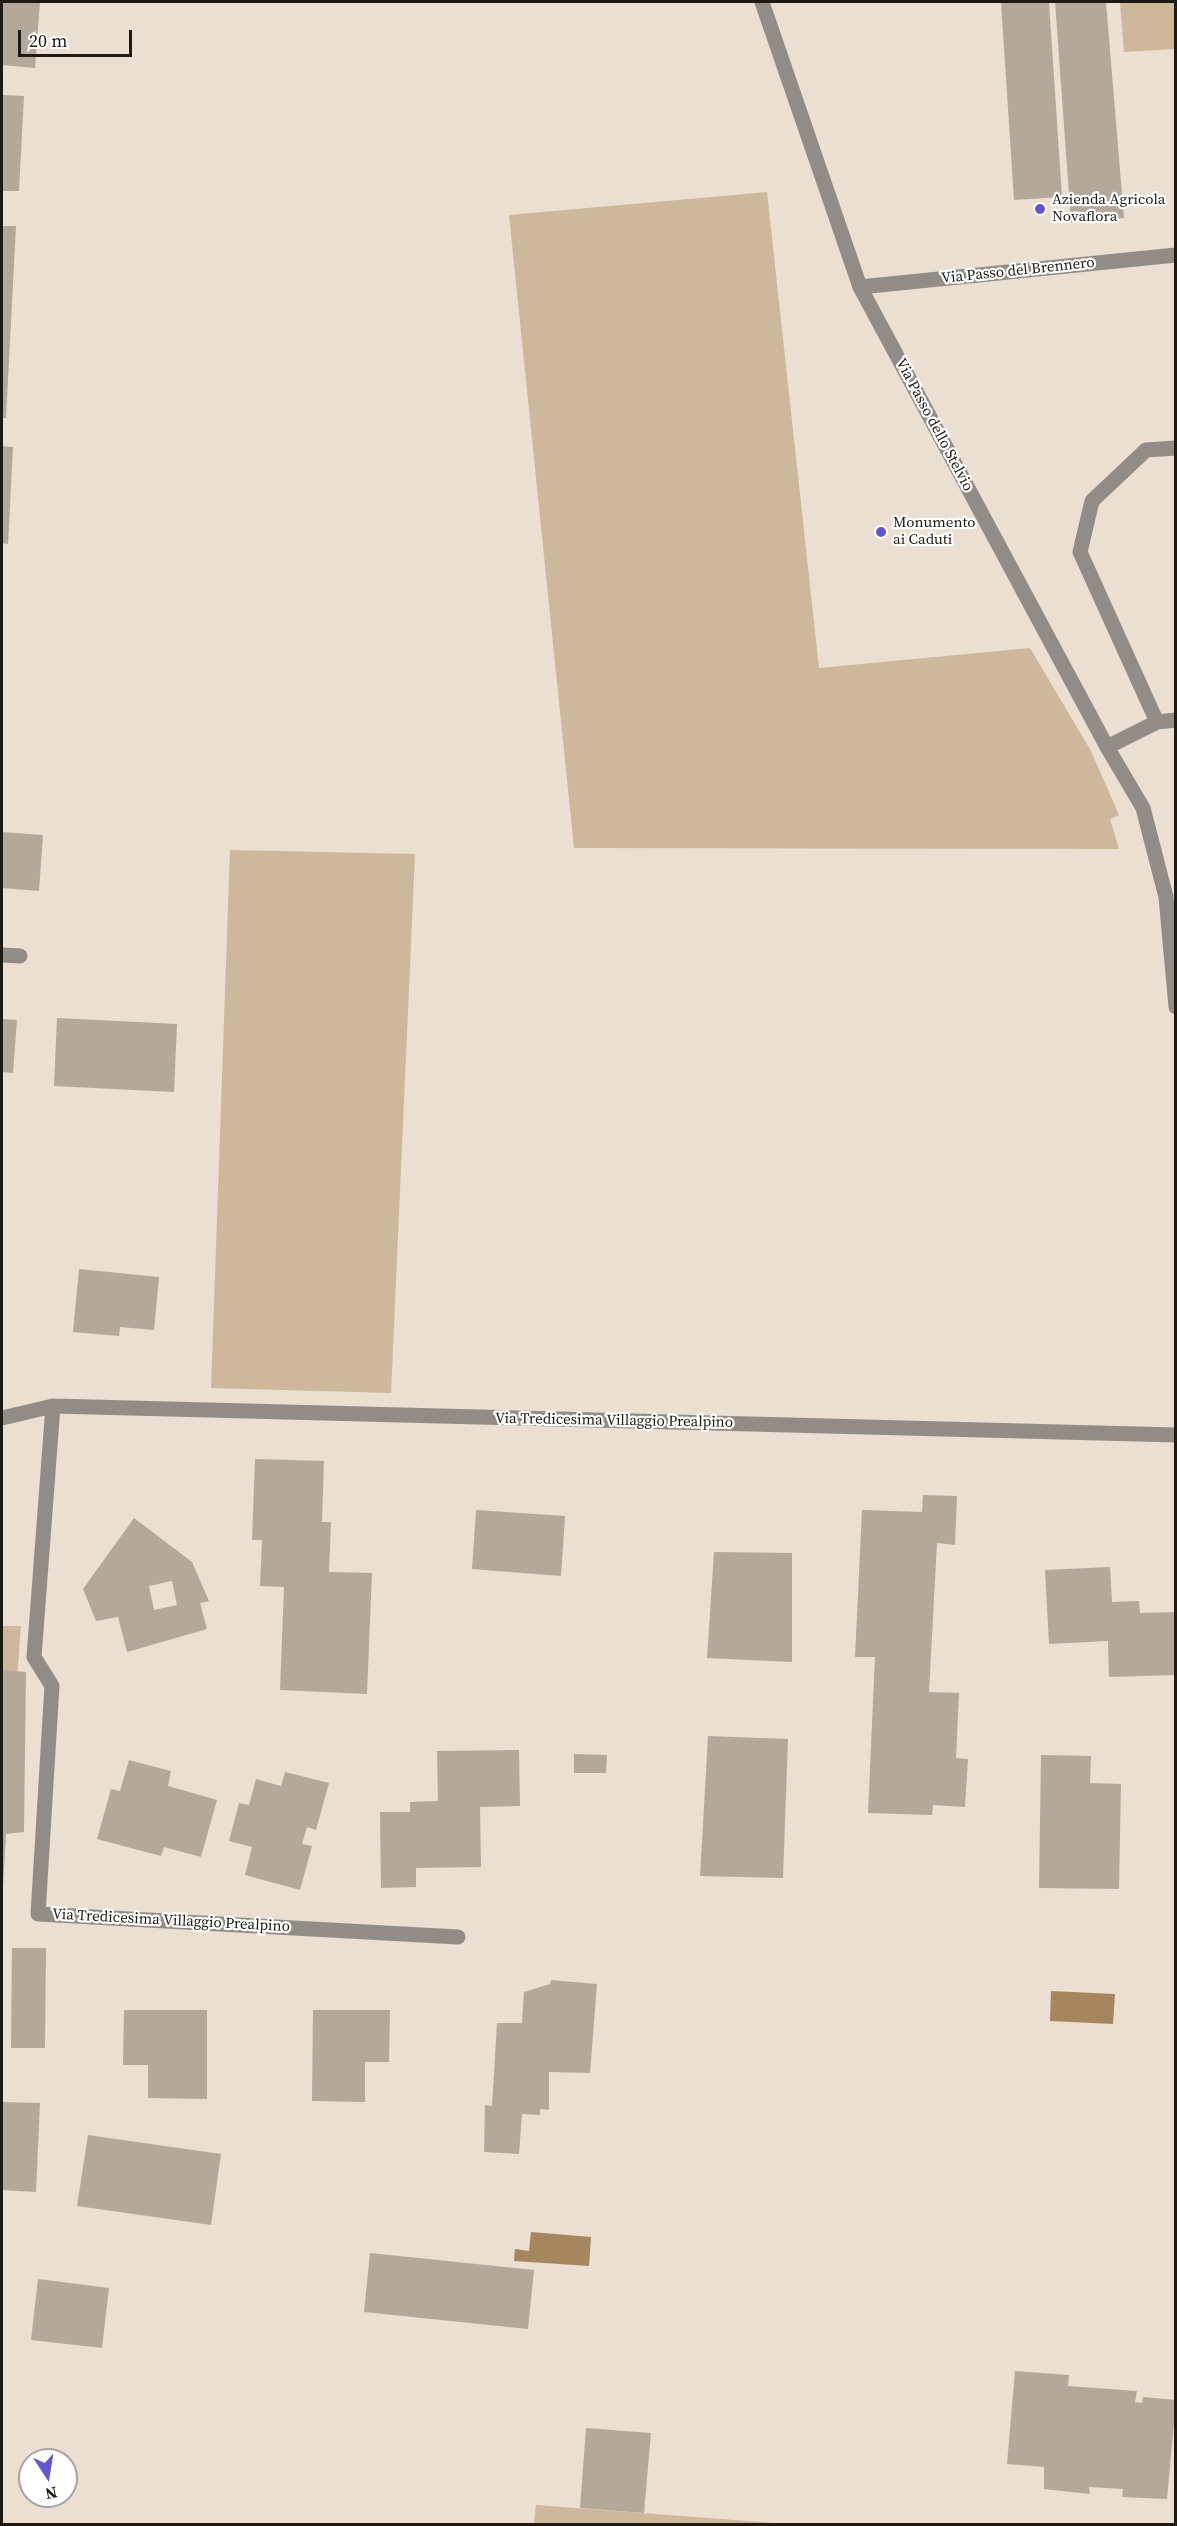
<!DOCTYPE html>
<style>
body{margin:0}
#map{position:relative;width:1177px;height:2526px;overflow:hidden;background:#eadfd0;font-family:"Source Serif 4",serif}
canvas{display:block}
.frame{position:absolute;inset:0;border:3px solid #1d1913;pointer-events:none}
.north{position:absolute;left:18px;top:2448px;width:60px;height:60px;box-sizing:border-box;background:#fff;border:2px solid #a5a3a1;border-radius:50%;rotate:168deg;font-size:16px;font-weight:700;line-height:24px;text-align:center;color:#1d1913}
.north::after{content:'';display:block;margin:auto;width:21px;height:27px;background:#6255ce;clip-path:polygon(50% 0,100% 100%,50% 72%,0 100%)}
.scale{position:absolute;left:18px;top:30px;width:114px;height:27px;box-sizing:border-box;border:3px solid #1d1913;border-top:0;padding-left:8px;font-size:18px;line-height:21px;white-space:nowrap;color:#1d1913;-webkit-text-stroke:4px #fff;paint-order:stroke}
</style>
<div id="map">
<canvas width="1177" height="2526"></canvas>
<div class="frame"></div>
<div class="north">N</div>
<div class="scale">20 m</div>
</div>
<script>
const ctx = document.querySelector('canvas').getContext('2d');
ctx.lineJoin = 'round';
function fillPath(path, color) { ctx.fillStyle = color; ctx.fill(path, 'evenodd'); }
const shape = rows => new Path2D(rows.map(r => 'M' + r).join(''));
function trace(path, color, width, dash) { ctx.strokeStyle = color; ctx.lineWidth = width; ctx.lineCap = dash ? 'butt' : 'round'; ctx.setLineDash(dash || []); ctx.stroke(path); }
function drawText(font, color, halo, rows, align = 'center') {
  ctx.font = font + ' "Source Serif 4",serif'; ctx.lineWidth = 4.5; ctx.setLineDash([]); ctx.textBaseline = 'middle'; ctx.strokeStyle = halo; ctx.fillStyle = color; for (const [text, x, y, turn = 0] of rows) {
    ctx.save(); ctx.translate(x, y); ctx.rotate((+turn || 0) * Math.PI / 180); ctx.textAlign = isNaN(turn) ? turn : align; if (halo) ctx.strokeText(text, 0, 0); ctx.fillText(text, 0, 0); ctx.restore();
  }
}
fillPath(shape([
 [1120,2,1175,2,1175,49,1124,52],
 [767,192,819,668,1030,648,1091,751,1119,815,1110,819,1119,849,574,848,509,215],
 [230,850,415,854,391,1393,211,1388],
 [2,1626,21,1626,2,1871],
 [536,2505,787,2524,534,2524]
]), '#ceb89b');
fillPath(shape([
 [1051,1991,1115,1994,1113,2024,1050,2021],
 [531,2232,591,2237,589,2266,514,2261,515,2249,529,2251]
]), '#a6865d');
fillPath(shape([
 [2,2,40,2,35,68,2,65],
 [1001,2,1049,2,1062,197,1014,200],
 [1055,2,1106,2,1124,218,1071,222],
 [2,95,24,96,19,191,2,191],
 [2,226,16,226,6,418,2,418],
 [2,446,13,447,8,544,2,543],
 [2,832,43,835,39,891,2,888],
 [57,1018,177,1024,174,1092,54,1086],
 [2,1019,17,1020,13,1073,2,1072],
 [79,1269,159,1277,154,1330,120,1327,119,1336,73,1332],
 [255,1459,324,1461,322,1522,331,1522,329,1572,372,1573,367,1694,280,1690,284,1587,260,1586,262,1540,252,1540],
 [923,1495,957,1496,955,1545,937,1543,929,1692,959,1693,956,1758,968,1759,965,1807,933,1805,932,1815,868,1813,875,1657,855,1657,862,1510,922,1512],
 [476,1510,565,1516,561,1576,472,1569],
 [134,1518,192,1562,209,1601,200,1603,207,1629,127,1652,118,1617,96,1621,83,1589],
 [172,1581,177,1605,154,1610,149,1586],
 [714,1552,792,1553,792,1662,707,1658],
 [1110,1567,1112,1602,1139,1601,1140,1613,1176,1612,1176,1675,1109,1677,1108,1641,1049,1644,1045,1570],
 [2,1670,26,1672,24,1832,6,1834,3,1888,2,1888],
 [708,1736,788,1739,783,1878,700,1876],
 [519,1750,520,1806,480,1807,481,1867,416,1868,416,1887,381,1888,380,1812,410,1812,410,1802,438,1801,437,1751],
 [574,1754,607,1755,606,1773,574,1773],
 [1041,1755,1091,1756,1090,1783,1121,1784,1119,1889,1039,1888],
 [129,1760,171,1771,168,1786,217,1800,201,1857,164,1847,161,1856,97,1839,111,1789,120,1791],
 [285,1772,329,1783,316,1830,307,1827,302,1844,312,1846,300,1890,245,1875,252,1847,229,1841,239,1803,249,1805,256,1779,281,1786],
 [12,1948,46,1948,45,2048,11,2048],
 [551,1980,597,1984,590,2073,549,2072,549,2110,540,2109,540,2115,522,2114,519,2154,484,2152,485,2105,492,2106,497,2023,522,2023,524,1992,550,1984],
 [124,2010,207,2010,207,2099,148,2098,148,2065,123,2065],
 [313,2010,390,2010,389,2062,365,2062,365,2102,312,2101],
 [2,2102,40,2103,36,2192,2,2190],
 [88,2135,221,2154,211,2225,77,2206],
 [370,2253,534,2270,528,2329,364,2312],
 [38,2279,109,2288,102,2348,31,2340],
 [1015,2371,1069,2375,1068,2386,1137,2391,1135,2402,1142,2403,1143,2397,1176,2400,1167,2499,1122,2497,1123,2489,1089,2487,1090,2494,1044,2489,1044,2467,1007,2464],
 [586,2428,651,2433,644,2513,580,2508]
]), '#b3a89a');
trace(shape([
 [1157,722,1080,552,1092,501,1146,450,1176,448],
 [1107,747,1157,722,1176,720]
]), '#918c86', 15);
trace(shape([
 [762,2,860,287,1107,747,1143,808,1166,897,1176,1007],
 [860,287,1176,255],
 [2,955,20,956],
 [53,1406,34,1657,52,1686,38,1914,458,1937],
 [2,1418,53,1406,1176,1435]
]), '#918c86', 15);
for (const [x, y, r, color] of [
 [1040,209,6,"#6255ce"],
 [881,532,6,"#6255ce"]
]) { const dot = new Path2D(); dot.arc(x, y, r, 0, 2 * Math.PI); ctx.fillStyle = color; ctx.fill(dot); trace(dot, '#fff', 2); }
drawText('15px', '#1d1913', '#fff', [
 ["Azienda Agricola",1052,200],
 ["Novaflora",1052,217],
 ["Monumento",893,523],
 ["ai Caduti",893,540]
], 'left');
drawText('15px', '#1d1913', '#fff', [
 ["Via Passo del Brennero",1018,271,-6],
 ["Via Passo dello Stelvio",934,425,62],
 ["Via Tredicesima Villaggio Prealpino",614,1421,1],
 ["Via Tredicesima Villaggio Prealpino",171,1921,3]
]);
</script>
